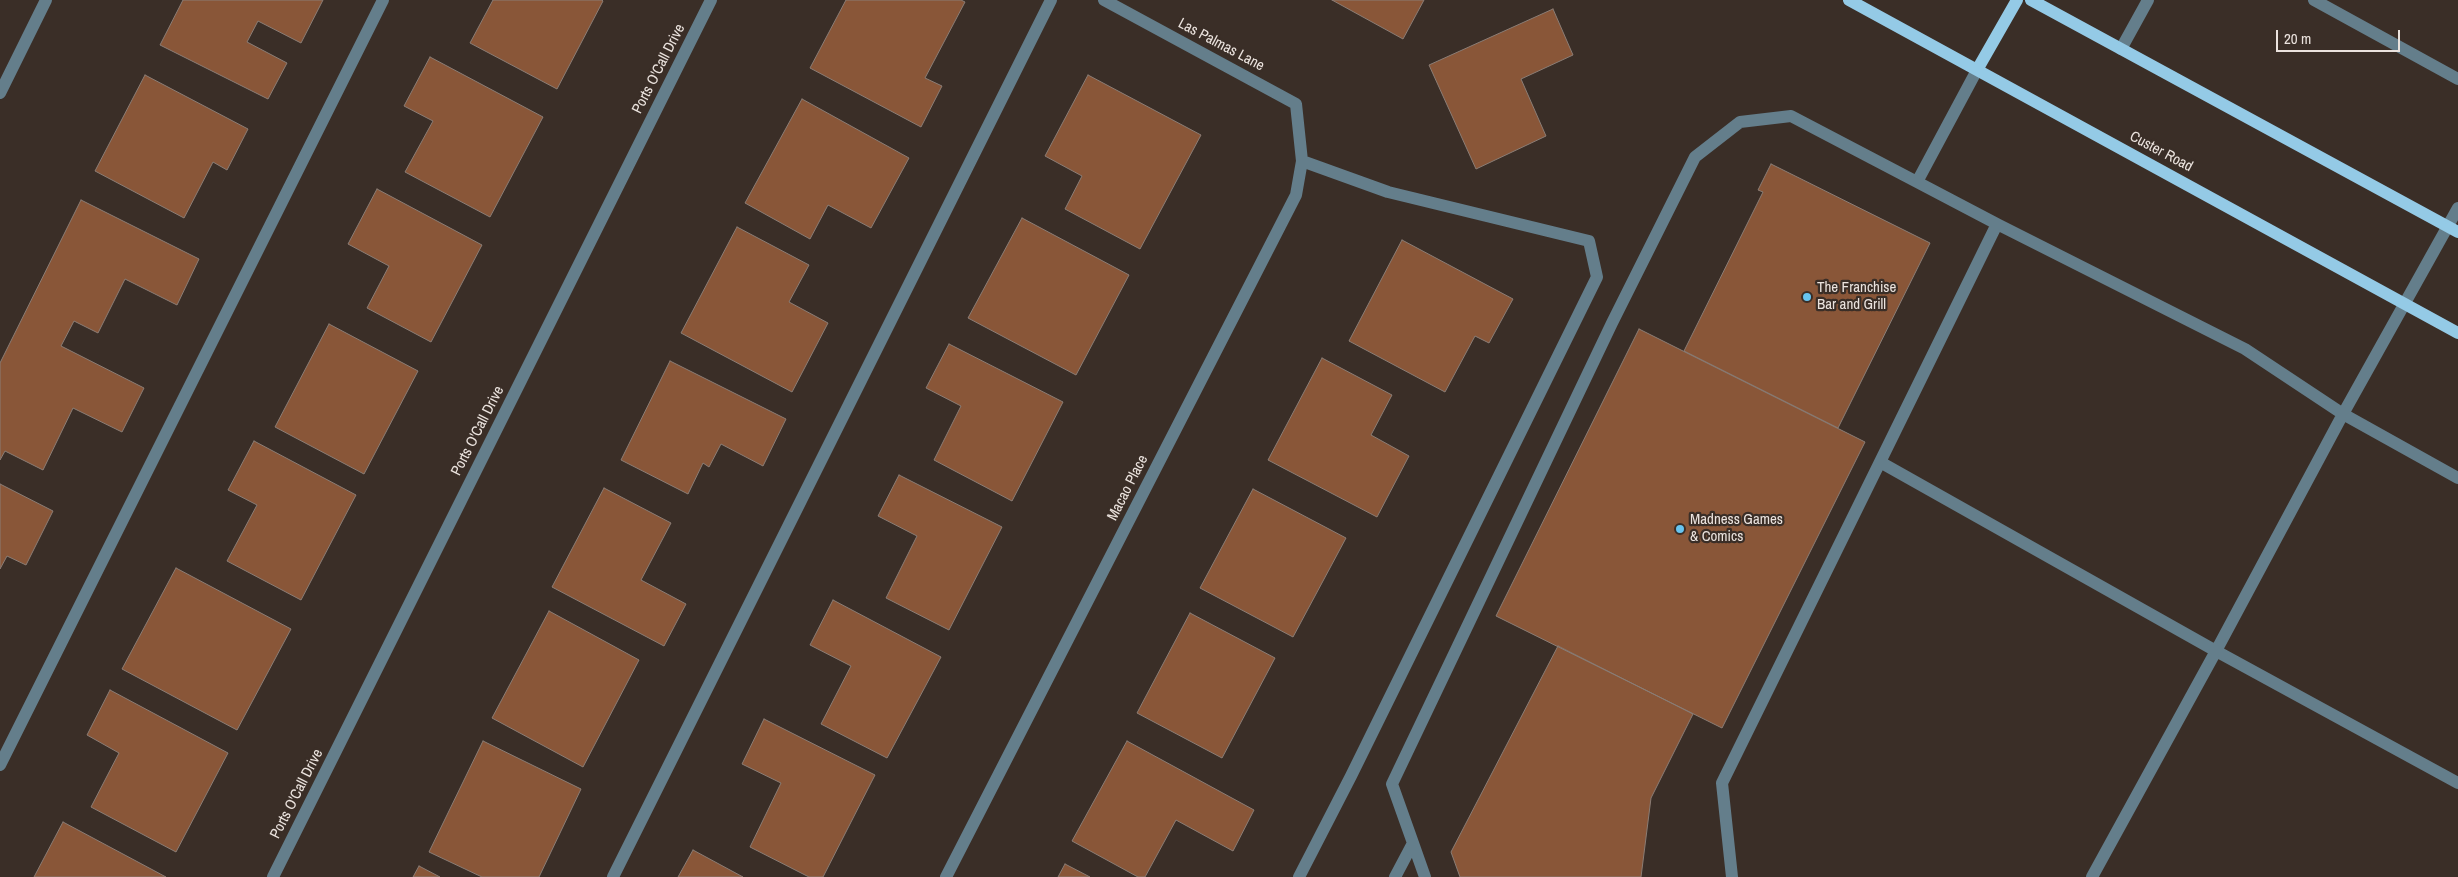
<!DOCTYPE html>
<style>
body{margin:0}
#map{position:relative;width:2458px;height:877px;overflow:hidden;background:#3a2e27;font-family:"Archivo Narrow",sans-serif}
canvas{display:block}
.scale{position:absolute;left:2276px;top:30px;width:124px;height:22px;box-sizing:border-box;border:2px solid #ebe3de;border-top:0;padding-left:6px;font-size:15px;line-height:18px;white-space:nowrap;color:#ebe3de;-webkit-text-stroke:4px #3a2e27;paint-order:stroke}
</style>
<div id="map">
<canvas width="2458" height="877"></canvas>
<div class="scale">20 m</div>
</div>
<script>
const ctx = document.querySelector('canvas').getContext('2d');
ctx.lineJoin = 'round';
function fillPath(path, color) { ctx.fillStyle = color; ctx.fill(path, 'evenodd'); }
const shape = rows => new Path2D(rows.map(r => 'M' + r).join(''));
function trace(path, color, width, dash) { ctx.strokeStyle = color; ctx.lineWidth = width; ctx.lineCap = dash ? 'butt' : 'round'; ctx.setLineDash(dash || []); ctx.stroke(path); }
function drawText(font, color, halo, rows, align = 'center') {
  ctx.font = font + ' "Archivo Narrow",sans-serif'; ctx.lineWidth = 4.5; ctx.setLineDash([]); ctx.textBaseline = 'middle'; ctx.strokeStyle = halo; ctx.fillStyle = color; for (const [text, x, y, turn = 0] of rows) {
    ctx.save(); ctx.translate(x, y); ctx.rotate((+turn || 0) * Math.PI / 180); ctx.textAlign = isNaN(turn) ? turn : align; if (halo) ctx.strokeText(text, 0, 0); ctx.fillText(text, 0, 0); ctx.restore();
  }
}
const building = shape([
 [183,0,323,0,301,43,258,21,247,42,287,63,268,99,160,45,183,0],
 [493,0,602,0,603,1,557,89,470,43,493,0],
 [846,0,961,0,965,2,925,78,942,86,921,127,810,68,846,0],
 [1332,0,1424,0,1403,39,1332,0],
 [1553,9,1573,55,1521,79,1546,136,1476,169,1429,65,1553,9],
 [430,57,543,117,490,217,405,172,433,121,404,106,430,57],
 [145,75,248,129,227,170,213,162,184,218,95,171,145,75],
 [1088,75,1201,135,1140,249,1065,209,1082,176,1045,156,1088,75],
 [802,99,909,158,871,228,828,205,810,239,745,203,802,99],
 [1771,164,1930,243,1838,428,1684,351,1763,192,1758,190,1771,164],
 [377,189,482,245,431,342,367,308,389,266,348,244,377,189],
 [81,200,199,259,177,305,125,279,98,333,74,321,61,346,144,388,122,432,73,408,43,470,5,451,0,460,0,363,81,200],
 [1022,218,1129,275,1076,375,968,318,1022,218],
 [737,227,809,265,789,302,828,323,792,392,681,333,737,227],
 [1402,240,1513,299,1489,343,1475,336,1445,392,1349,341,1402,240],
 [329,324,418,371,364,474,275,427,329,324],
 [1639,329,1865,442,1722,728,1496,616,1639,329],
 [949,344,1063,402,1012,501,934,460,961,406,926,388,949,344],
 [1322,358,1392,395,1371,435,1409,456,1377,517,1268,460,1322,358],
 [670,361,786,419,763,466,721,444,709,467,703,463,688,494,621,460,670,361],
 [254,441,356,495,301,600,227,561,257,505,228,490,254,441],
 [899,475,1002,527,949,630,886,598,917,536,878,516,899,475],
 [0,484,53,511,26,565,7,556,0,569,0,484],
 [604,488,671,523,641,580,686,604,664,646,552,587,604,488],
 [1253,489,1346,538,1293,637,1200,588,1253,489],
 [176,568,291,629,237,730,122,669,176,568],
 [833,600,941,657,887,758,821,724,851,666,810,645,833,600],
 [549,611,639,660,583,767,492,718,549,611],
 [1190,613,1275,658,1222,758,1137,713,1190,613],
 [1558,646,1693,714,1651,798,1641,877,1460,877,1451,852,1558,646],
 [110,690,228,753,176,852,91,807,119,753,87,735,110,690],
 [764,719,875,775,823,877,809,877,750,847,781,783,742,764,764,719],
 [483,741,581,789,539,877,482,877,429,852,483,741],
 [1127,741,1254,810,1233,851,1176,820,1145,877,1138,877,1072,841,1127,741],
 [63,822,166,877,34,877,63,822],
 [693,850,743,877,678,877,693,850],
 [1065,864,1090,877,1058,877,1065,864],
 [419,866,440,877,413,877,419,866]
]);
fillPath(building, '#895638');
trace(building, '#8b7d75', 1);
trace(shape([
 [2314,0,2458,79],
 [2121,49,2148,0],
 [1977,70,1917,182,1997,224,1880,462,2216,651,2343,414,2458,208],
 [0,93,46,0],
 [1997,224,2245,349,2343,414,2458,478],
 [0,765,383,0],
 [1413,843,1425,877],
 [273,877,711,0],
 [613,877,1051,0],
 [946,877,1296,195,1302,161,1296,104,1104,0],
 [1299,877,1351,776,1597,277,1589,241,1388,192,1302,161],
 [1395,877,1413,843,1392,784,1612,323,1695,157,1740,122,1791,116,1917,182],
 [1732,877,1722,783,1880,462],
 [2092,877,2216,651,2458,783]
]), '#647e8b', 12);
trace(shape([
 [1849,0,2458,333],
 [2031,0,2458,232],
 [1977,70,2017,0]
]), '#94cae6', 12);
for (const [x, y, r, color] of [
 [1807,297,5,"#67c4f0"],
 [1680,529,5,"#67c4f0"]
]) { const dot = new Path2D(); dot.arc(x, y, r, 0, 2 * Math.PI); ctx.fillStyle = color; ctx.fill(dot); trace(dot, '#3a2e27', 2); }
drawText('15px', '#ebe3de', '#3a2e27', [
 ["Las Palmas Lane",1221,45,28],
 ["Ports O'Call Drive",659,69,-63],
 ["Custer Road",2161,152,28],
 ["Ports O'Call Drive",478,431,-63],
 ["Macao Place",1128,488,-63],
 ["Ports O'Call Drive",297,794,-63]
]);
drawText('15px', '#ebe3de', '#3a2e27', [
 ["The Franchise",1817,288],
 ["Bar and Grill",1817,305],
 ["Madness Games",1690,520],
 ["& Comics",1690,537]
], 'left');
</script>
